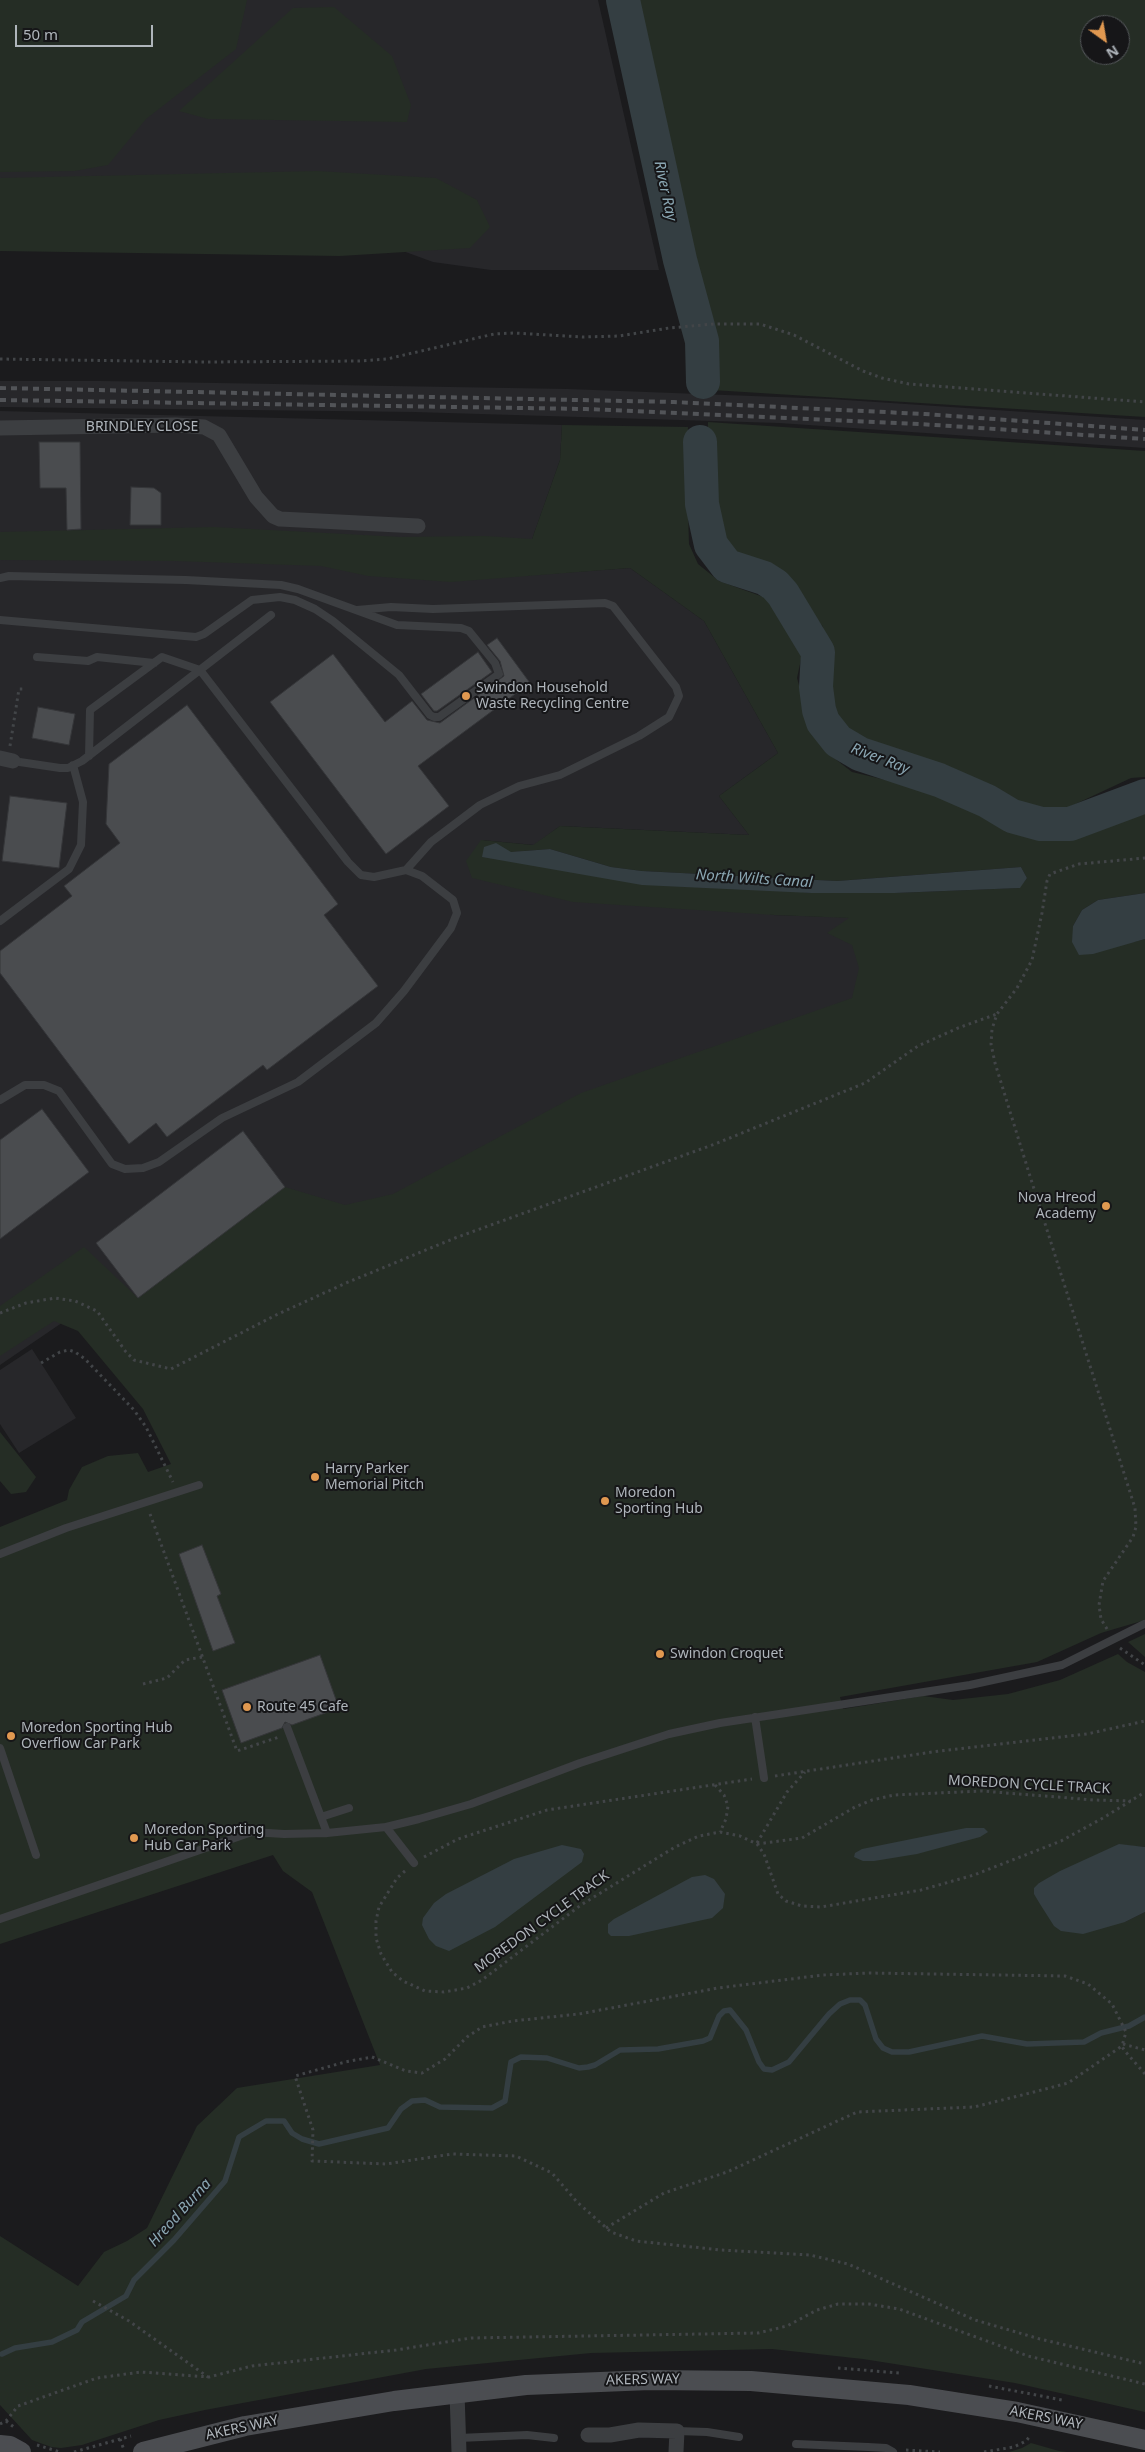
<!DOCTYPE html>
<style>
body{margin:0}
#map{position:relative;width:1145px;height:2452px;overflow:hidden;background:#1b1b1d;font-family:"Noto Sans",sans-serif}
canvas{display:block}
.north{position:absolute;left:1080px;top:15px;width:50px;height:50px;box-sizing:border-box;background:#161618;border:1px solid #535659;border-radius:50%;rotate:148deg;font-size:14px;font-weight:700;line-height:20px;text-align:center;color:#afb5bb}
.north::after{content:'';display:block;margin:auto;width:18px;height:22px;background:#e09850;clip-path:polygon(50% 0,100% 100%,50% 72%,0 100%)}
.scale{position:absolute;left:15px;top:25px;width:138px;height:22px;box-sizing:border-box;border:2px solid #afb5bb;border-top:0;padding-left:6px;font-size:15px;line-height:18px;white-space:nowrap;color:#afb5bb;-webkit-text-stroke:4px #161618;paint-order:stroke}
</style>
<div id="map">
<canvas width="1145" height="2452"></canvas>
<div class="north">N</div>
<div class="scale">50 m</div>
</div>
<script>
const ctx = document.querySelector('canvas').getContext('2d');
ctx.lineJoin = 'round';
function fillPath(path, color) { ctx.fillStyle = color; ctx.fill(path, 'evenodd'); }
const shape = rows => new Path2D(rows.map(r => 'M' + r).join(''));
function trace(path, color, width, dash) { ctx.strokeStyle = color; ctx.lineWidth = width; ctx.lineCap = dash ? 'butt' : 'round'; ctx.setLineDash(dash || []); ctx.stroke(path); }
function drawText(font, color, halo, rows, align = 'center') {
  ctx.font = font + ' "Noto Sans",sans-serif'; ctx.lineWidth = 4; ctx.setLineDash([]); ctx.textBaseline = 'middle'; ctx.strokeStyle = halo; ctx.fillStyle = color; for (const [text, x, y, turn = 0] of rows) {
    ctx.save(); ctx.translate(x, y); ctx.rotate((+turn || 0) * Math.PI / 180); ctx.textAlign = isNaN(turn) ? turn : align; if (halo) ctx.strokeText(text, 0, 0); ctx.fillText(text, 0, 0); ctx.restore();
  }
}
fillPath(shape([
 [0,0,598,0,659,270,491,270,433,262,392,247,0,249],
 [0,381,101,381,568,389,831,399,1145,420,1145,448,779,423,414,412,0,407],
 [0,411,562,425,560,460,519,576,630,568,704,621,778,753,719,796,749,835,560,826,534,845,481,840,774,915,865,918,872,1002,140,1359,97,1299,0,1365],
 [32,1349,76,1418,19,1453,0,1424,0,1370]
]), '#27272a');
fillPath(shape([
 [0,0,247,0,236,49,146,119,108,165,75,171,0,172],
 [635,0,1145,0,1145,417,712,390,645,32],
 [1090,25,1120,25,1120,55,1090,55],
 [334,7,392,56,411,105,407,122,208,119,179,111,293,8],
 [317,171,436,178,477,200,490,227,470,248,340,256,0,251,0,178],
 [708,422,1145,451,1145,777,1131,778,1052,815,1017,811,957,774,863,747,842,730,829,706,823,627,800,597,733,552,719,524,707,449],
 [562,425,688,427,687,478,689,544,698,564,719,581,769,599,796,630,803,650,797,678,808,717,825,751,852,772,945,794,1010,828,1059,826,1145,797,1145,893,1098,900,1082,910,1073,926,1134,942,1145,939,1145,1620,1101,1633,1037,1662,840,1697,843,1709,923,1696,953,1700,1008,1694,1060,1680,1118,1654,1127,1662,1145,1672,1145,1847,1119,1845,1039,1883,1125,1922,1145,1912,1145,2412,1015,2383,863,2359,772,2349,591,2353,426,2369,205,2410,159,2420,82,2445,61,2448,51,2447,32,2440,0,2405,0,2236,78,2286,104,2252,127,2241,147,2228,197,2126,237,2088,380,2065,312,1892,283,1871,273,1855,0,1944,0,1527,67,1500,69,1490,82,1467,108,1456,138,1453,148,1472,171,1464,143,1409,78,1331,54,1321,0,1356,0,1306,84,1247,138,1298,285,1187,345,1205,393,1194,581,1093,852,998,859,968,852,945,827,933,849,918,774,915,573,902,472,878,466,861,481,840,533,845,560,826,749,835,719,796,778,753,704,621,630,568,451,582,368,576,321,566,175,561,0,560,0,532,214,527,401,537,485,536,532,539,560,460],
 [550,849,611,867,642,871,837,881,1021,867,1027,878,1019,888,895,893,811,893,482,857,511,852],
 [0,1432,36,1477,26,1492,11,1494,0,1481],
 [1145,1634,1145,1657,1128,1642],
 [1031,2443,1059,2451,1067,2452,1009,2452,1022,2448]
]), '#252d25');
fillPath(shape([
 [496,843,511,852,550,849,611,867,642,871,837,881,1021,867,1027,878,1020,888,895,893,811,893,642,885,482,857,484,847],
 [1145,893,1145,939,1093,954,1079,955,1072,942,1073,926,1082,910,1098,900],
 [966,1828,984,1828,988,1832,980,1837,917,1854,874,1861,863,1861,854,1857,855,1853,862,1849],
 [1119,1844,1145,1847,1145,1912,1125,1922,1083,1934,1061,1931,1054,1926,1040,1904,1034,1894,1034,1888,1039,1883,1060,1871],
 [562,1845,581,1849,584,1854,582,1862,495,1927,449,1951,436,1946,429,1939,422,1925,423,1918,434,1903,446,1894,514,1859],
 [705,1875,714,1879,725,1894,723,1908,712,1918,629,1936,611,1936,608,1933,608,1924,614,1919,692,1877]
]), '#343e42');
trace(shape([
 [2,2354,15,2348,52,2342,77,2330,82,2322,126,2296,134,2280,174,2240,225,2181,239,2137,266,2121,284,2121,292,2133,302,2139,319,2144,388,2128,401,2109,412,2101,425,2100,440,2107,492,2108,505,2101,511,2062,521,2057,547,2058,579,2068,588,2067,595,2065,620,2050,658,2049,703,2041,710,2038,719,2016,724,2011,730,2010,746,2030,759,2062,764,2069,772,2070,789,2062,829,2014,840,2004,850,2000,860,2000,865,2005,876,2039,883,2048,892,2052,909,2052,982,2036,1027,2044,1084,2042,1101,2033,1129,2026,1145,2017]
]), '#343e42', 5.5);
trace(shape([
 [623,0,680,260,702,341,703,382],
 [700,442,702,504,711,545,727,566,764,578,775,585,783,594,818,652,816,687,819,710,823,722,838,741,860,754,939,780,987,801,1012,816,1041,824,1070,824,1145,796]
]), '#343e42', 34);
const building = shape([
 [39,442,80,442,81,529,67,530,66,488,40,488,39,442],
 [131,487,154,488,161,493,161,525,130,525,131,487],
 [497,638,530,683,418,766,449,806,386,854,270,702,333,654,385,722,412,701,427,720,440,723,504,676,500,661,487,645,497,638],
 [478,652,492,672,437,711,434,711,421,694,478,652],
 [187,705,338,904,324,915,378,986,267,1070,263,1065,167,1137,156,1123,129,1144,0,973,0,951,72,896,64,886,120,843,106,824,109,764,187,705],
 [38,707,75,714,69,745,32,738,38,707],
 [10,796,67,803,59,868,2,861,10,796],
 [42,1109,89,1172,0,1239,0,1140,42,1109],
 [243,1131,285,1187,138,1298,96,1243,243,1131],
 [202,1545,221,1594,217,1596,235,1643,213,1651,179,1554,202,1545],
 [320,1655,339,1708,292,1725,285,1722,282,1728,241,1743,222,1690,320,1655]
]);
fillPath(building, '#4a4c4f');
trace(building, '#353639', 1);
trace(shape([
 [0,359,205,362,360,361,387,359,494,334,513,333,583,337,619,336,669,328,714,324,760,324,794,335,863,371,882,378,909,384,1145,402],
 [10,746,19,689,23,689],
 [0,1313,26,1303,55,1298,75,1301,97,1311,126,1352,134,1360,171,1369,276,1315,346,1283,455,1238,715,1144,865,1083,918,1046,958,1028,997,1014],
 [41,1363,60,1352,69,1350,75,1352,85,1359,134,1410,146,1427,173,1482],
 [150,1514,237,1751,279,1737],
 [1107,1629,1101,1619,1099,1605,1103,1581,1133,1537,1136,1527,1135,1508,1029,1173,995,1063,991,1044,992,1029,997,1014,1017,988,1032,960,1042,913,1047,881,1050,874,1079,864,1145,858],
 [1120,1648,1145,1665],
 [143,1684,167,1678,185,1660,202,1657],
 [775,1776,932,1752,1087,1734,1145,1721],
 [715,1785,724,1795,728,1806,726,1819,720,1832],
 [757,1843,787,1792,805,1772],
 [757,1844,802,1838,855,1807,872,1800,894,1795,982,1791,1094,1800,1131,1801],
 [424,1857,458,1839,547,1810,752,1779],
 [405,1871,397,1878,379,1907,376,1921,376,1938,381,1954,392,1972,403,1981,425,1991,444,1992,467,1988,482,1980,581,1905,675,1847,699,1836,720,1832,740,1836,757,1844,764,1854,778,1894,786,1901,802,1906,821,1907,921,1890,974,1875,1061,1841,1103,1818,1145,1792],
 [1123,2044,1145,2050],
 [1145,2074,1124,2050,1122,2046,1126,2032,1112,2004,1088,1984,1065,1976,869,1973,823,1975,718,1988,579,2014,513,2021,482,2027,467,2037,445,2059,422,2073,406,2071,372,2057,345,2062,295,2076,313,2130,312,2161,386,2164,452,2154,516,2156,552,2173,577,2202,611,2232,636,2241,721,2250,810,2255,848,2264,975,2320,1040,2339,1145,2364],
 [606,2228,664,2193,727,2172,857,2112,974,2107,1034,2092,1068,2083,1122,2046],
 [93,2301,129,2321,208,2377],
 [838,2368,899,2373],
 [989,2386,1062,2400],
 [6,2421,15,2428],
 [0,2424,6,2421,18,2406,97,2378,141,2372,209,2377,252,2366,396,2350,471,2338,758,2333,787,2326,817,2310,838,2304,869,2304,899,2309,1028,2356,1145,2384],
 [120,2439,124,2450],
 [37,2445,60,2452],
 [906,2450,940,2452],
 [74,2452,131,2436],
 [984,2452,1014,2447,1026,2441,1030,2436]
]), '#424548', 3, [2.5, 4]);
trace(shape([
 [0,578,9,576,186,580,281,585,298,589,397,625,461,628,469,631,495,663,499,674,439,717,434,717,430,715,399,675,333,621,315,609,295,600,280,597,252,600,204,634,196,637,0,620],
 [357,610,391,607,433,609,605,603,613,606,676,687,679,696,669,717,639,736,560,775,519,786,480,805,431,842,406,870],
 [37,657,88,661,97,657,154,663],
 [13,761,60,768,68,768,82,761,271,615],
 [0,921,69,869,81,845,83,802,73,765],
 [0,1100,25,1085,44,1085,59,1091,112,1164,125,1169,143,1168,159,1162,222,1118,298,1082,376,1023,404,991,451,928,457,913,453,900,422,876,406,870,374,877,361,875,348,862,200,670,162,657,90,710,89,756],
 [0,1554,66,1528,199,1485],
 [755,1717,764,1778],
 [287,1727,327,1833],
 [0,1748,36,1855],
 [321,1817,349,1808],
 [386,1827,414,1863],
 [0,1919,252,1832,284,1834,327,1833,386,1827,419,1819,471,1804,580,1763,669,1734,720,1723,970,1685,1062,1665,1144,1624],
 [677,2431,707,2432,739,2437],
 [459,2438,527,2435,554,2438],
 [796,2444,868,2447,886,2448,893,2452]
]), '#3c3e41', 8);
trace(shape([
 [0,428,176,425,204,427,219,435,256,497,273,516,280,519,418,526],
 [0,758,13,761],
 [457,2393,459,2452],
 [588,2435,610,2435,639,2430,677,2431,676,2452]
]), '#3c3e41', 15);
trace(shape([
 [0,2445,10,2446,21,2452],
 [143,2452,245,2426,394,2401,526,2385,650,2380,751,2381,909,2395,1017,2412,1145,2440]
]), '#4b4d51', 20);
trace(shape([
 [0,388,674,402,925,414,1145,430],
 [0,400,586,409,920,424,1145,439]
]), '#525458', 4, [6, 5]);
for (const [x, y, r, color] of [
 [466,696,5,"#e09850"],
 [1106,1206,5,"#e09850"],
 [315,1477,5,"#e09850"],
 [605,1501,5,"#e09850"],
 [660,1654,5,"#e09850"],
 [247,1707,5,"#e09850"],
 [11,1736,5,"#e09850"],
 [134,1838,5,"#e09850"]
]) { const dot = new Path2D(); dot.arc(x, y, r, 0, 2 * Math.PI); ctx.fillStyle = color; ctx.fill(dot); trace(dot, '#161618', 2); }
drawText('14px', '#afb5bb', '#161618', [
 ["BRINDLEY CLOSE",142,427],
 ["MOREDON CYCLE TRACK",1029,1785,3],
 ["MOREDON CYCLE TRACK",542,1922,-36],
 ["AKERS WAY",643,2380,-1],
 ["AKERS WAY",1046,2418,11],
 ["AKERS WAY",242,2428,-12]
]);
drawText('14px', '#afb5bb', '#161618', [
 ["Swindon Household",476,688],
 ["Waste Recycling Centre",476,704],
 ["Nova Hreod",1096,1198,"right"],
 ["Academy",1096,1214,"right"],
 ["Harry Parker",325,1469],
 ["Memorial Pitch",325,1485],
 ["Moredon",615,1493],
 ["Sporting Hub",615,1509],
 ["Swindon Croquet",670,1654],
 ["Route 45 Cafe",257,1707],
 ["Moredon Sporting Hub",21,1728],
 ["Overflow Car Park",21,1744],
 ["Moredon Sporting",144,1830],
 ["Hub Car Park",144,1846]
], 'left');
drawText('italic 15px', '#8aa6b2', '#161618', [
 ["River Ray",665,191,78],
 ["River Ray",880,759,21],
 ["North Wilts Canal",754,879,4],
 ["Hreod Burna",180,2213,-48]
]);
</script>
